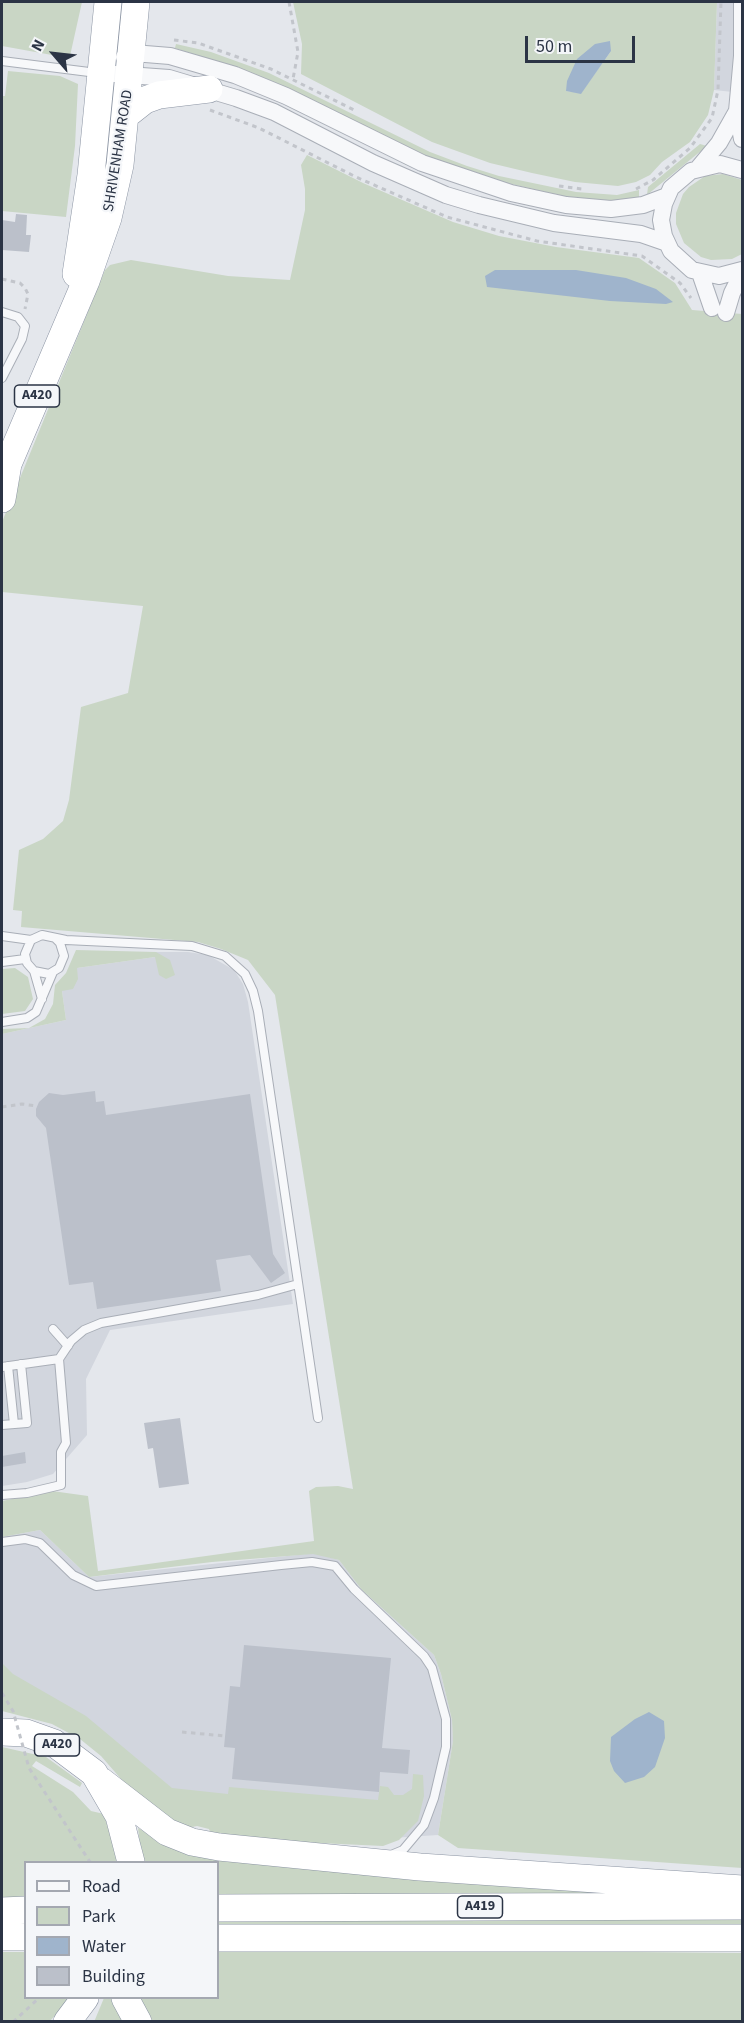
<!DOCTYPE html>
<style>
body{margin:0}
#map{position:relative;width:744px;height:2023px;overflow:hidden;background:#e4e7ec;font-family:"Source Sans 3",sans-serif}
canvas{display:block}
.frame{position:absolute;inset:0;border:3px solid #2b3445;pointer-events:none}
.legend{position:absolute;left:24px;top:1861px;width:195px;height:138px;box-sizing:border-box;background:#f4f6f9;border:2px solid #a4a8b1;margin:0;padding:8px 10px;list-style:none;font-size:18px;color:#2b3445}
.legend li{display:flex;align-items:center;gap:12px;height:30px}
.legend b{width:30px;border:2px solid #a4a8b1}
.north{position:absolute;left:24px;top:24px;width:60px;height:60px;-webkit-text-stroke:4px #f4f6f9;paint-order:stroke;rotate:298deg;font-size:16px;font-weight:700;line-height:24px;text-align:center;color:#2b3445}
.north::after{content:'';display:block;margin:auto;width:21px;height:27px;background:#2b3445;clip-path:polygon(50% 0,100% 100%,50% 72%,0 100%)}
.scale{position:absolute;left:525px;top:36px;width:110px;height:27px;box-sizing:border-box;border:3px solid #2b3445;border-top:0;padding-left:8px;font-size:18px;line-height:21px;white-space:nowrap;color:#2b3445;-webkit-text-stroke:4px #f4f6f9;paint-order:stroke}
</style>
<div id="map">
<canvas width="744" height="2023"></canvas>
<div class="frame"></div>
<ul class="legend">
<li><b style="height:8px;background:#f7f8fa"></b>Road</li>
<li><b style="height:16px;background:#c9d6c5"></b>Park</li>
<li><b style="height:16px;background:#9fb4cc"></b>Water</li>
<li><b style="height:16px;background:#bbc0ca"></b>Building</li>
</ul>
<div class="north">N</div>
<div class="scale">50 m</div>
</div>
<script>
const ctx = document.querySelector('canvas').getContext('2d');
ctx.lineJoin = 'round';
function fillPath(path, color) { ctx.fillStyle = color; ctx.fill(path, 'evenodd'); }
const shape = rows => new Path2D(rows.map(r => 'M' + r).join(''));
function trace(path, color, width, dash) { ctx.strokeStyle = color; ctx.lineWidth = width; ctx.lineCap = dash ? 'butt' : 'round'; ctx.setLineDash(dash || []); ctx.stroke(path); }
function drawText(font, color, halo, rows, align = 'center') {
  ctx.font = font + ' "Source Sans 3",sans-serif'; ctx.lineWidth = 4.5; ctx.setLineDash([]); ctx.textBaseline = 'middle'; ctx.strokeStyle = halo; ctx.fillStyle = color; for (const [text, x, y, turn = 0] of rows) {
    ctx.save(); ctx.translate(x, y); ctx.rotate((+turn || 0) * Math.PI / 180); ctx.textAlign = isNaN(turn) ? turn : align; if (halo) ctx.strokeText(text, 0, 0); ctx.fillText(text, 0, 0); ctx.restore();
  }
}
fillPath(shape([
 [717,2,742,2,742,93,714,90],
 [156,952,188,952,208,955,234,970,243,984,248,1002,293,1304,110,1330,86,1379,87,1435,53,1474,27,1482,2,1486,2,1034,66,1020,62,991,77,968,155,957],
 [40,1530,89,1577,316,1553,339,1560,362,1590,434,1655,441,1674,452,1720,453,1741,438,1835,392,1838,163,1794,2,1679,2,1537]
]), '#d2d6de');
fillPath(shape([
 [2,2,82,2,70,56,63,57,2,46],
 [293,2,717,2,714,90,708,115,690,142,662,162,650,175,636,182,618,186,575,182,532,173,490,163,432,142,301,74,302,44],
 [611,51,581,93,566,91],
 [176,44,211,52,269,73,430,152,467,166,499,176,576,192,617,195,639,190,639,198,623,202,572,198,477,176,398,145,265,78,175,48],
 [8,71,60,76,78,84,75,146,66,217,2,211,2,96,5,96],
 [700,144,707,146,647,195,648,187],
 [307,155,363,183,453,222,499,236,556,247,639,258,675,283,692,310,742,314,742,1868,458,1848,438,1835,453,1741,452,1720,441,1674,434,1655,362,1590,339,1560,313,1554,212,1562,89,1577,40,1530,2,1537,2,1501,52,1491,88,1496,98,1571,314,1541,309,1491,316,1487,338,1486,353,1489,275,995,248,960,221,949,198,942,21,927,22,911,13,910,19,850,43,839,63,821,69,800,81,707,128,693,143,606,2,592,2,522,105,270,110,265,131,260,228,276,290,280,305,210,305,189,301,165],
 [723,174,742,180,742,254,732,259,711,260,701,257,684,243,676,224,676,213,683,194,689,187,705,176],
 [76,950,156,952,170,960,175,975,166,979,159,975,155,957,77,968,78,979,73,989,62,991,66,1020,2,1034,2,1029,29,1028,45,1019,53,1004,55,985,66,973],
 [15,968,28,977,33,999,25,1011,2,1014,2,969],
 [2,1663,13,1674,86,1716,172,1788,228,1794,229,1787,378,1800,380,1786,388,1787,394,1795,403,1795,412,1789,413,1774,423,1775,424,1796,418,1821,399,1840,383,1846,212,1838,209,1829,197,1826,182,1829,128,1787,101,1756,80,1739,52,1724,2,1711],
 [2,1747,46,1757,82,1783,80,1787,36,1761,32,1766,73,1792,91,1811,104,1814,118,1862,26,1862,25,1900,2,1900],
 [138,1828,155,1837,672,1897,218,1896,218,1862,142,1862],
 [742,1916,742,1929,218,1929,218,1920],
 [218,1948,742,1953,742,2021,153,2022,137,1998,218,1998],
 [2,1952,25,1952,26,1998,71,1998,50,2021,2,2022],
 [104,1998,111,1998,123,2022,94,2022]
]), '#c9d6c5');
fillPath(shape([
 [610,41,611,51,581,94,566,91,567,81,577,59,595,44],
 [495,270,576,270,626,278,656,289,673,302,666,304,610,301,487,287,485,276],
 [649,1712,664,1721,665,1738,655,1767,644,1777,625,1783,614,1771,610,1761,611,1737,635,1719]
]), '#9fb4cc');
fillPath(shape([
 [16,214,27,215,26,235,31,235,29,252,2,250,2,220,15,222],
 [95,1091,96,1102,104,1101,106,1115,250,1094,273,1254,285,1273,271,1283,250,1255,216,1260,221,1291,97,1309,93,1282,69,1285,46,1128,36,1116,36,1109,39,1102,49,1093,63,1095],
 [180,1418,189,1484,159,1488,153,1448,148,1449,144,1423],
 [25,1452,26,1463,2,1467,2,1456],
 [244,1645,391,1658,382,1748,410,1750,408,1774,380,1772,379,1792,232,1779,235,1748,224,1747,230,1686,240,1687]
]), '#bbc0ca');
const service = shape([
 [2,61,97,73],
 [2,312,18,317,25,326,22,339,2,378],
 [2,936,31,940],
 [2,962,25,959],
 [34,971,49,974,59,968,64,956,60,943,56,939],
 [42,999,34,971,27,963,25,954,31,940,42,935,66,940,192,946,225,956,245,974,253,991,258,1011,318,1418],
 [2,1022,27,1018,36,1012,53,972],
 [53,1329,68,1346],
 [8,1366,14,1424],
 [2,1367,59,1359],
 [2,1425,27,1423,21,1364],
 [2,1495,27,1493,61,1485,61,1452,66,1443,59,1359,71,1341,84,1330,101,1323,258,1295,298,1284],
 [2,1542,25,1539,40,1543,73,1575,96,1586,281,1565,312,1562,335,1566,354,1589,424,1656,432,1668,446,1719,446,1747,434,1798,424,1825,403,1850,391,1855]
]);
const minor = shape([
 [742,2,742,56,737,111,742,139],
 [124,57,133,53,170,56,235,75,286,96,422,163,511,193,566,205,611,209,643,205,667,196],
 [101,73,169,78,236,98,274,112,373,163,446,195,479,205,554,223,641,234,667,243],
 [699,167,719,143,737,111],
 [742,170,720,164,691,171,671,188,664,204,661,220,664,236,671,251,692,270,719,276,742,270],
 [700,273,712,308],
 [726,313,732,293,742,273]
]);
const trunk = shape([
 [126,115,145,100,159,95,209,89],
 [76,274,91,175,108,2],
 [2,473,8,464,86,281,108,218,120,165,136,2],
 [2,499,8,464],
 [2,1732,26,1733,54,1743,94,1773,119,1816,131,1862],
 [101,1781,167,1832,192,1842,219,1847,420,1867,742,1889],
 [218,1908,742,1906],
 [2,1911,26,1910],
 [2,1937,26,1937],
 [218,1938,742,1938],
 [125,1998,138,2022],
 [67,2022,85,1998]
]);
trace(service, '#a9aeb7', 10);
trace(minor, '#a9aeb7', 18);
trace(trunk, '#8b94a3', 28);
trace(shape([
 [289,2,298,52,293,79],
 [174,40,198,43,271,69,354,110],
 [210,110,259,128,356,177,447,217,537,241,642,256,680,283,691,298],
 [559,186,582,189],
 [636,189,653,180,690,148,712,118,718,90,721,2],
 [2,279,20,283,25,288,28,294,25,309],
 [2,1107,22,1104,37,1106],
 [182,1732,225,1736],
 [13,2022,39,1998]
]), '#c2c5cb', 3, [4.5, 4.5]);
trace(service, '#f7f8fa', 8);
trace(minor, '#f7f8fa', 16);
trace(trunk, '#fff', 27);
trace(shape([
 [2,1693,13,1711,29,1768,90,1862]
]), '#c2c5cb', 3, [4.5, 4.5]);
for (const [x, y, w] of [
 [37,396,45],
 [57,1745,45],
 [480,1907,45]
]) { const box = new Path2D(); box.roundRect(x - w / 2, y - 11, w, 22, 4.5); ctx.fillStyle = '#f4f6f9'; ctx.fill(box); trace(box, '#2b3445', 1.5); }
drawText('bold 14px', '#2b3445', null, [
 ["A420",37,396],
 ["A420",57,1745],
 ["A419",480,1907]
]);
drawText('15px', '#2b3445', '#f4f6f9', [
 ["SHRIVENHAM ROAD",119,151,-81]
]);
</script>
